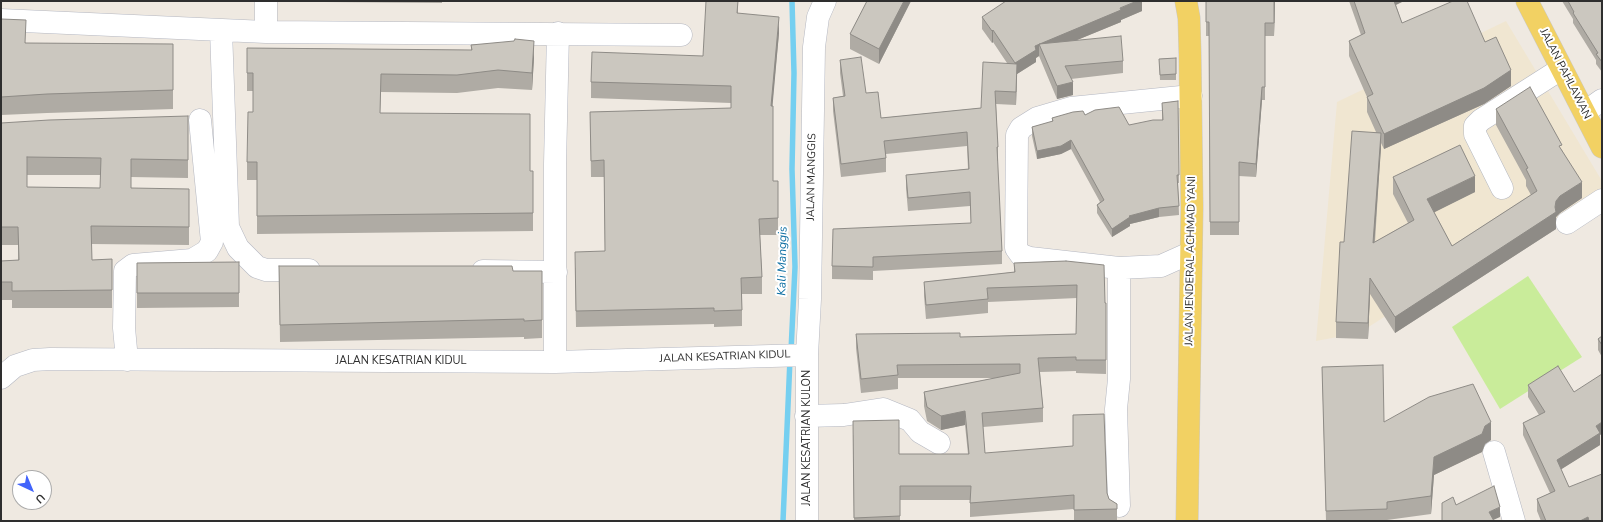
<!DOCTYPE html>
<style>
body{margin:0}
#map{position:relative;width:1603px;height:522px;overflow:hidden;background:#efe9e1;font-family:"Nunito Sans",sans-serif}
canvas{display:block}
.frame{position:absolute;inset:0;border:2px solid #2e2e2e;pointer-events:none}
.north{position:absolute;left:12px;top:470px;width:40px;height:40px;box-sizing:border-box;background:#fff;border:1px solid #ababab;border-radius:50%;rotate:136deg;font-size:11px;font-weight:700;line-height:16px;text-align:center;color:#2e2e2e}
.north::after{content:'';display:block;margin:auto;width:14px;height:18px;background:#4264fb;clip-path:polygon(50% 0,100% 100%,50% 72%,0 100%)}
</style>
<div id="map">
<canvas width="1603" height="522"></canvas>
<div class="frame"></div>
<div class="north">U</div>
</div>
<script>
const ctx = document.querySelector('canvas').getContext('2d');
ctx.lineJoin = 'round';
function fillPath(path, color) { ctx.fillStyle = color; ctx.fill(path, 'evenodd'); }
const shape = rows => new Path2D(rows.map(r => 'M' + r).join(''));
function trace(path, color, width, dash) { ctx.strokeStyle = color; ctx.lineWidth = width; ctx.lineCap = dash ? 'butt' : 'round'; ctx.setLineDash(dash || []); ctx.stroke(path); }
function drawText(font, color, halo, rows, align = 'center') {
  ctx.font = font + ' "Nunito Sans",sans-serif'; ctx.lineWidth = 4; ctx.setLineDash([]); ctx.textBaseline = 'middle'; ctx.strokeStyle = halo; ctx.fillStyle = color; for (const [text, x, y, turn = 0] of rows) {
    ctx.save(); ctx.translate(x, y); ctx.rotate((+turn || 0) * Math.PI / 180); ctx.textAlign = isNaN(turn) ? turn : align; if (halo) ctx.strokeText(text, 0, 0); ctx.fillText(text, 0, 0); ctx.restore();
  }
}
fillPath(shape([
 [1506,21,1602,181,1602,193,1454,292,1444,279,1359,333,1316,341,1337,102]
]), '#f0e6d1');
fillPath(shape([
 [1528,276,1582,357,1500,409,1452,327]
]), '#c9ec9a');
trace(shape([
 [791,351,795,267,792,169,794,73,792,1],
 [783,521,790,359]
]), '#75cff0', 5.5);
const minor = shape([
 [1,20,266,32,681,35],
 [221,30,228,227,238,248,257,267,266,270,309,270],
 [266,32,266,1],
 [1585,112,1602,100],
 [1502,188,1475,134,1475,126,1481,120,1561,69],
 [1567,223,1602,200],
 [1190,253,1161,266,1119,268,1030,258,1021,255,1016,248,1017,135,1021,128,1037,118,1071,108,1191,96],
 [1119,268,1119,379,1116,409,1119,506],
 [483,271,556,272],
 [127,360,124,328,125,271,133,265,192,260,207,251,212,242,200,120],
 [555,362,555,164,558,33],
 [1,378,15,366,33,360,50,359,555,362,807,355],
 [806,416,844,415,883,409,910,420,920,432,939,443],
 [1494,452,1514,521],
 [807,521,807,355,810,299,814,47,818,17,825,1]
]);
const major = shape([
 [1186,1,1189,18,1190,54,1192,207,1187,521],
 [1527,1,1602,147]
]);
trace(minor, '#b4b7c1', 23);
trace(major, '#c9c9c9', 23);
trace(minor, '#fff', 22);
trace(major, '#f2d163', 22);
fillPath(shape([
 [324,1,442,1,442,3,324,2],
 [738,1,738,13,779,33,772,106,773,181,778,218,778,235,760,235,762,277,762,294,742,294,742,326,714,327,714,324,576,327,575,268,605,251,604,177,591,177,590,112,731,108,731,103,591,98,591,82,703,56],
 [867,1,911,1,879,64,850,49,850,34],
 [1142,1,1142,11,1121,20,1121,22,1077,40,1123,61,1123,73,1071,79,1073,95,1057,99,1039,56,1036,58,1036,62,1017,74,1016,105,996,104,998,147,998,161,997,161,1002,251,1002,264,873,271,873,280,832,279,832,266,971,223,970,206,908,211,906,188,906,175,968,169,967,146,886,154,886,172,841,177,833,111,833,98,843,96,840,73,840,60,866,93,881,118,981,108,1007,63,993,42,992,43,982,29,982,17],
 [1206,1,1275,1,1274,36,1265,36,1265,100,1262,100,1256,177,1239,176,1239,235,1210,235,1209,36,1206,36],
 [1349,1,1404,1,1396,5,1402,23,1485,42,1511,86,1484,104,1384,149,1381,143,1375,242,1408,223,1393,194,1393,177,1475,192,1434,212,1452,246,1531,195,1526,186,1526,180,1496,125,1496,109,1562,150,1582,198,1560,213,1556,217,1556,229,1395,333,1370,294,1368,339,1336,338,1336,322,1344,242,1376,132,1367,112,1367,97,1349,56,1349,41,1361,35],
 [1562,1,1602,1,1602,72,1596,64,1596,60,1573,23,1573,19],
 [1,19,26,43,173,44,173,109,47,113,1,115],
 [471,45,534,58,532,90,498,88,457,93,381,92,380,113,530,171,533,171,533,231,257,234,257,180,247,180,247,162,253,112,253,91,247,91,247,48,471,50],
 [1176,58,1176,80,1160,80,1159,59],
 [1178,101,1179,183,1178,183,1179,215,1159,217,1130,224,1130,226,1112,237,1097,213,1097,205,1100,202,1071,149,1061,154,1037,159,1032,136,1032,127,1052,122,1052,118,1085,115,1129,125,1162,120,1162,103],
 [1,123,188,133,188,178,131,177,131,188,189,206,189,245,91,244,92,260,112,259,112,308,12,308,12,300,1,300,1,261,18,260,18,245,1,245],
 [27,175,101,175,100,188,27,187],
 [1066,261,1105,303,1106,303,1106,374,1076,373,1076,371,1040,372,1043,408,1043,422,983,427,985,453,1107,493,1109,499,1117,504,1117,521,1074,521,1074,509,970,517,970,500,900,500,900,521,854,521,853,435,899,454,968,454,965,425,941,430,927,421,924,406,924,392,995,378,898,378,898,389,861,393,856,348,856,334,960,337,1076,334,1077,298,988,302,988,313,926,319,924,296,924,282,1014,272,1014,263],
 [239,262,239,307,137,308,137,263],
 [279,266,513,271,542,271,542,338,524,339,524,337,280,342],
 [1602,336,1602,357,1598,350,1598,339],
 [1322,367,1384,422,1491,440,1485,444,1482,452,1434,475,1431,514,1387,520,1387,521,1326,521],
 [1528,385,1600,435,1600,445,1561,469,1569,487,1602,521,1541,521,1537,511,1537,499,1550,493,1523,435,1523,423,1539,415,1528,397]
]), '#afaba4');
fillPath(shape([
 [904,1,911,1,879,64,879,49],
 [1137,1,1142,1,1142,11,1121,20,1121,22,1043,54,1039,44],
 [1274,1,1275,1,1274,36],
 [1391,1,1404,1,1391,7],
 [779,17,779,33,771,123,771,106],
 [993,30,993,42,992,43,992,31],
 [534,41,534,58,532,90,532,73],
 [1039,44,1039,56,1036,58,1036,62,1017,74,1016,105,1015,63,1035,46],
 [1511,70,1511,86,1484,104,1384,149,1384,134],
 [1073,82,1073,95,1057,99,1057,86],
 [1262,87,1262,100,1256,177,1256,164],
 [1381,133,1381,149,1373,259,1373,243],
 [1071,140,1071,149,1061,154,1037,159,1037,151],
 [1475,176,1475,192,1427,216,1427,199],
 [1582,182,1582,198,1560,213,1556,217,1556,229,1395,333,1395,317,1555,207,1556,201,1560,196],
 [1159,208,1159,217,1130,224,1130,226,1112,237,1112,229,1129,216],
 [1370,278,1370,294,1368,339,1368,323],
 [965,411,965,425,941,430,941,416],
 [1491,422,1491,440,1485,444,1482,452,1434,475,1431,514,1431,496,1434,457],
 [1602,422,1602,434,1600,435,1600,445,1557,472,1557,460,1596,426],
 [1500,507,1500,517,1491,521,1489,512],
 [1588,517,1588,521,1580,521]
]), '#8e8b86');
const building = shape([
 [706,1,738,1,737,13,779,17,771,106,773,106,773,181,778,181,778,218,759,219,762,277,741,278,742,310,714,311,714,308,576,311,575,252,605,251,604,160,591,161,590,112,731,108,731,86,591,82,592,52,703,56,706,1],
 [867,1,904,1,879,49,850,34,867,1],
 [1006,1,1137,1,1120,8,1121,10,1035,46,1036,50,1015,63,993,30,992,31,982,17,1006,1],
 [1206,1,1274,1,1274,23,1265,23,1265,87,1262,87,1256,164,1239,162,1239,222,1210,222,1209,22,1206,22,1206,1],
 [1354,1,1394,1,1402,23,1453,1,1467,1,1485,42,1496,37,1511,70,1484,88,1384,134,1367,97,1373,94,1349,41,1365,33,1354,1],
 [1568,1,1602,1,1602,62,1596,54,1598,53,1573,13,1574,12,1568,1],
 [1,19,26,20,25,43,173,44,173,90,47,94,1,97,1,19],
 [1121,36,1123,61,1065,66,1073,82,1057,86,1039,44,1121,36],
 [515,39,534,41,532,73,498,70,457,75,381,74,380,113,530,114,530,171,533,171,533,213,257,216,257,162,247,162,248,112,253,112,253,73,247,73,247,48,472,50,471,45,514,41,515,39],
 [861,57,866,93,878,92,881,118,981,108,983,62,1017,64,1016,92,995,91,998,147,997,147,1002,251,873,257,873,267,832,266,833,229,971,223,970,192,908,198,906,175,969,169,967,132,884,141,886,158,841,164,833,98,845,96,840,60,861,57],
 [1176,58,1176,74,1160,75,1159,59,1176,58],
 [1530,87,1562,145,1559,146,1582,182,1560,196,1556,201,1555,207,1556,212,1395,317,1370,278,1368,323,1336,322,1340,242,1344,242,1352,131,1381,133,1373,243,1414,220,1393,177,1460,145,1475,176,1427,199,1452,246,1537,191,1526,169,1528,168,1496,109,1530,87],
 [1178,101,1179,175,1177,175,1179,206,1159,208,1129,216,1130,217,1112,229,1097,205,1104,200,1071,140,1061,146,1037,151,1032,127,1053,121,1052,118,1073,112,1083,111,1085,115,1095,110,1119,107,1129,125,1153,120,1163,120,1162,103,1178,101],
 [188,116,188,160,131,159,131,188,189,189,189,227,91,226,92,260,112,259,112,290,12,291,12,282,1,282,1,261,19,260,18,227,1,227,1,123,49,120,188,116],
 [27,157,101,158,100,188,27,187,27,157],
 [1066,261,1104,265,1105,303,1106,303,1106,360,1076,360,1076,357,1038,358,1043,408,982,413,985,453,1073,446,1073,415,1104,414,1107,493,1109,499,1117,504,1117,509,1074,510,1074,495,970,503,971,486,900,486,900,516,854,518,853,421,899,420,899,454,969,454,965,411,941,416,927,407,924,392,1020,373,1020,364,897,365,898,375,861,379,856,334,960,333,960,337,1076,334,1077,285,987,288,988,299,926,305,924,282,1015,272,1014,263,1066,261],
 [239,262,239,293,137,293,137,263,239,262],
 [279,266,512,266,513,271,542,271,542,320,524,321,524,319,280,325,279,266],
 [1602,336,1602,345,1598,339,1602,336],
 [1383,365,1384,422,1429,397,1473,384,1491,422,1485,426,1482,434,1434,457,1431,496,1387,502,1387,509,1326,511,1322,367,1383,365],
 [1558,366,1574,392,1602,374,1602,422,1596,426,1600,433,1557,460,1569,487,1602,474,1602,521,1589,521,1588,517,1580,521,1546,521,1537,499,1555,491,1523,423,1545,412,1528,385,1558,366],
 [1494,486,1500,507,1489,512,1494,521,1442,521,1442,503,1453,497,1456,505,1494,486]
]);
fillPath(building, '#cbc7bf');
trace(building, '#8e8b86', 1);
drawText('11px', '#2e2e2e', '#fff', [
 ["JALAN PAHLAWAN",1565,74,63],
 ["JALAN MANGGIS",812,177,-89],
 ["JALAN JENDERAL ACHMAD YANI",1191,261,-89],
 ["JALAN KESATRIAN KIDUL",725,357,-2],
 ["JALAN KESATRIAN KIDUL",401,361],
 ["JALAN KESATRIAN KULON",807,438,-90]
]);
drawText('italic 12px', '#0d6fa3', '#fff', [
 ["Kali Manggis",783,261,-89]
]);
</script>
